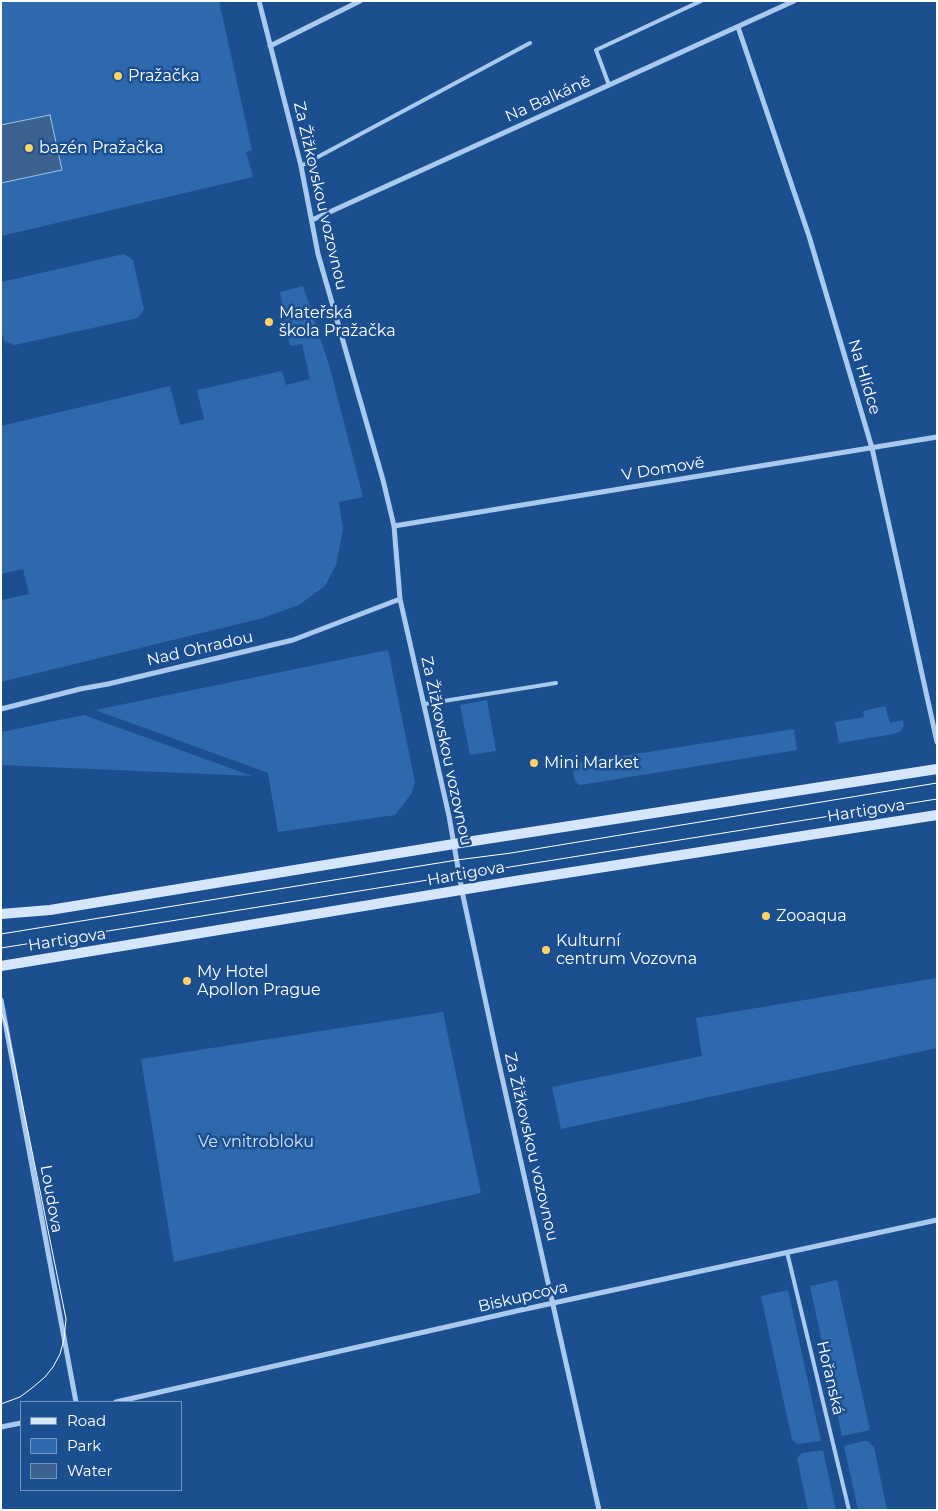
<!DOCTYPE html>
<meta charset="utf-8">
<style>
body{margin:0}
#map{position:relative;width:938px;height:1511px;overflow:hidden;background:#1b4f8f;font-family:Montserrat,sans-serif}
canvas{display:block}
.frame{position:absolute;inset:0;border:2px solid #fff;pointer-events:none}
.legend{position:absolute;left:20px;top:1401px;width:162px;height:90px;box-sizing:border-box;background:#1b4f8f;border:1px solid #7695bc;margin:0;padding:6px 9px;list-style:none;font-size:15px;color:#fff}
.legend li{display:flex;align-items:center;gap:10px;height:25px}
.legend b{width:25px;border:1px solid #7695bc}
</style>
<div id="map">
<canvas width="938" height="1511"></canvas>
<div class="frame"></div>
<ul class="legend">
<li><b style="height:6px;background:#d6e6fa"></b>Road</li>
<li><b style="height:14px;background:#2e69ad"></b>Park</li>
<li><b style="height:14px;background:#3c6290"></b>Water</li>
</ul>
</div>
<script>
const ctx = document.querySelector('canvas').getContext('2d');
ctx.lineJoin = 'round';
function fillPath(path, color) { ctx.fillStyle = color; ctx.fill(path, 'evenodd'); }
const shape = rows => new Path2D(rows.map(r => 'M' + r).join(''));
function trace(path, color, width, dash) { ctx.strokeStyle = color; ctx.lineWidth = width; ctx.lineCap = dash ? 'butt' : 'round'; ctx.setLineDash(dash || []); ctx.stroke(path); }
function drawText(font, color, halo, rows, align = 'center') {
  ctx.font = font + ' Montserrat,sans-serif'; ctx.lineWidth = 5; ctx.setLineDash([]); ctx.textBaseline = 'middle'; ctx.strokeStyle = halo; ctx.fillStyle = color; for (const [text, x, y, turn = 0] of rows) {
    ctx.save(); ctx.translate(x, y); ctx.rotate((+turn || 0) * Math.PI / 180); ctx.textAlign = isNaN(turn) ? turn : align; if (halo) ctx.strokeText(text, 0, 0); ctx.fillText(text, 0, 0); ctx.restore();
  }
}
fillPath(shape([
 [1,1,219,1,252,150,246,152,253,177,1,236],
 [124,254,133,260,144,309,138,318,15,345,4,341,1,328,1,282],
 [303,286,330,368,363,497,339,502,343,530,336,565,325,586,299,605,263,618,1,682,1,600,29,594,23,569,1,574,1,426,170,386,180,425,204,419,197,390,282,371,286,385,310,379,302,344,290,346,280,292],
 [388,650,415,782,412,793,395,815,278,832,268,773,95,710],
 [487,700,496,751,470,755,460,705],
 [885,706,890,723,903,720,904,725,901,731,894,734,839,743,835,722,864,717,863,711],
 [84,715,252,776,1,765,1,732],
 [794,729,797,750,580,785,575,782,572,764],
 [936,978,937,1048,561,1129,552,1087,702,1056,696,1018],
 [443,1012,481,1193,174,1262,141,1059],
 [837,1280,870,1430,842,1436,810,1286],
 [788,1290,821,1441,797,1444,792,1440,761,1296],
 [863,1441,868,1441,874,1447,887,1510,858,1510,844,1446],
 [823,1450,836,1510,808,1510,797,1458,802,1453]
]), '#2e69ad');
const water = shape([
 [50,115,62,170,1,183,1,125,50,115]
]);
fillPath(water, '#3c6290');
trace(water, '#9cc4f0', 1);
trace(shape([
 [609,85,596,50,701,1],
 [301,166,530,43],
 [425,704,556,683],
 [787,1252,849,1510]
]), '#a9c9ee', 4);
trace(shape([
 [259,1,301,166,318,254,383,480,394,526,400,599,449,816,462,891,497,1055,599,1510],
 [738,27,809,236,872,448,937,742],
 [270,46,360,1],
 [312,220,794,1],
 [394,526,937,437],
 [1,709,80,689,108,684,293,640,400,599],
 [1,1000,76,1402],
 [116,1402,521,1310,937,1220],
 [1,1427,21,1423]
]), '#a9c9ee', 5);
trace(shape([
 [1,914,50,910,454,844,937,769],
 [1,966,515,881,937,815]
]), '#d6e6fa', 10);
trace(shape([
 [1,934,457,860,511,853,937,783],
 [1,948,937,799],
 [1,1012,7,1028,66,1319,64,1339,60,1354,53,1367,45,1377,32,1388,20,1397,1,1404]
]), '#fff', 1);
for (const [x, y, r, color] of [
 [118,76,5,"#ffd166"],
 [29,148,5,"#ffd166"],
 [269,322,5,"#ffd166"],
 [534,763,5,"#ffd166"],
 [766,916,5,"#ffd166"],
 [546,950,5,"#ffd166"],
 [187,981,5,"#ffd166"]
]) { const dot = new Path2D(); dot.arc(x, y, r, 0, 2 * Math.PI); ctx.fillStyle = color; ctx.fill(dot); trace(dot, '#1b4f8f', 2); }
drawText('16px', '#fff', '#1b4f8f', [
 ["Pražačka",128,76],
 ["bazén Pražačka",39,148],
 ["Mateřská",279,313],
 ["škola Pražačka",279,331],
 ["Mini Market",544,763],
 ["Zooaqua",776,916],
 ["Kulturní",556,941],
 ["centrum Vozovna",556,959],
 ["My Hotel",197,972],
 ["Apollon Prague",197,990]
], 'left');
drawText('16px', '#fff', '#1b4f8f', [
 ["Na Balkáně",548,99,-24],
 ["Za Žižkovskou vozovnou",320,196,77],
 ["Na Hlídce",864,377,73],
 ["V Domově",663,469,-9],
 ["Nad Ohradou",200,649,-13],
 ["Za Žižkovskou vozovnou",446,751,78],
 ["Hartigova",866,811,-9],
 ["Hartigova",466,874,-10],
 ["Hartigova",67,940,-9],
 ["Za Žižkovskou vozovnou",531,1147,77],
 ["Loudova",51,1199,80],
 ["Biskupcova",523,1297,-13],
 ["Hořanská",830,1378,77]
]);
drawText('16px', '#cfe3fa', '#1b4f8f', [
 ["Ve vnitrobloku",256,1142]
]);
</script>
